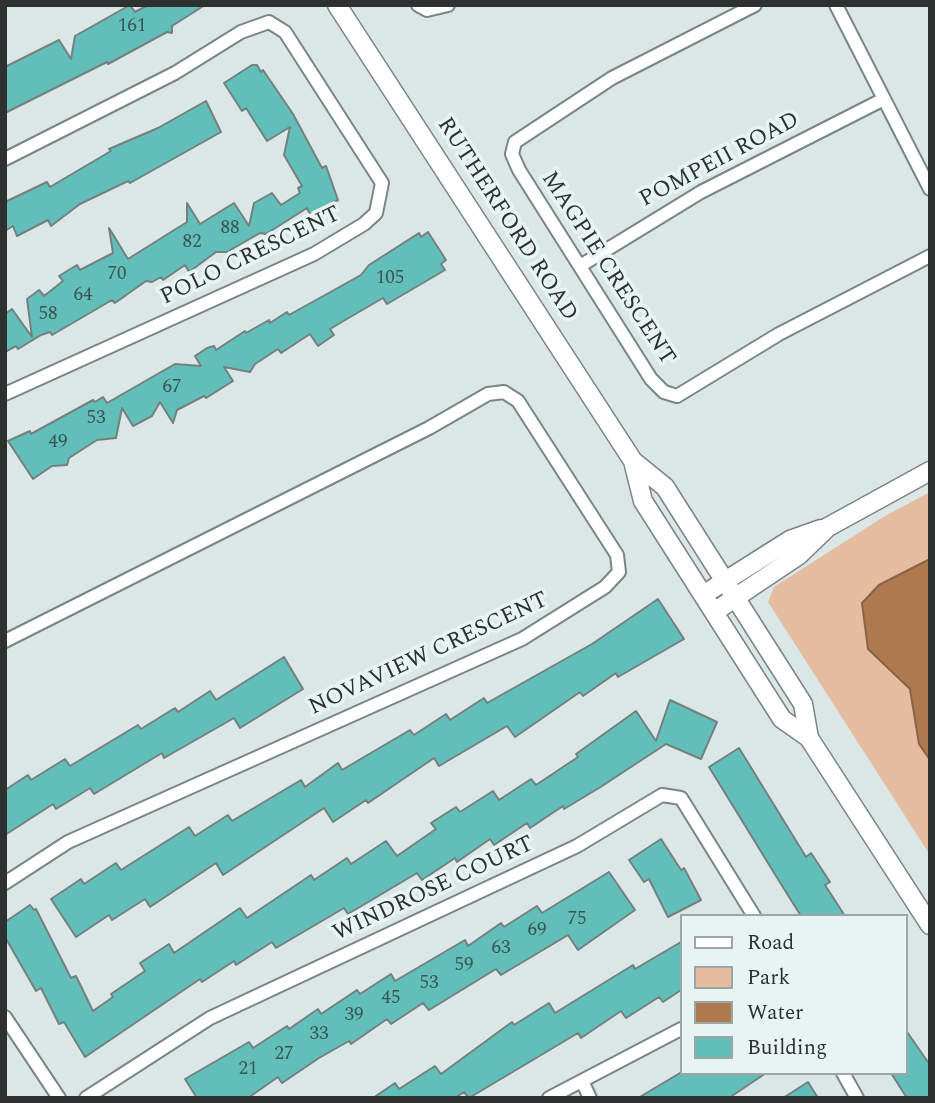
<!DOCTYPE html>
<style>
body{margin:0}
#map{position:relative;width:935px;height:1103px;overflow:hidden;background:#dae7e6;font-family:Spectral,serif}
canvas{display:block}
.frame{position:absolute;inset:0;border:7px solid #2d3231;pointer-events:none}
.legend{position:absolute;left:680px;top:914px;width:228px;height:161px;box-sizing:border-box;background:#e7f4f3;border:2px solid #9da6a5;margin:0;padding:9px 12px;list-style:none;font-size:21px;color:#2d3231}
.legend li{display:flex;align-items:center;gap:14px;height:35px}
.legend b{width:35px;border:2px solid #9da6a5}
</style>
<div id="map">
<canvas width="935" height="1103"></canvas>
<div class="frame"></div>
<ul class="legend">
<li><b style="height:9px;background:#fff"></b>Road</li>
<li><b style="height:19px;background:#e4bc9f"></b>Park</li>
<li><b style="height:19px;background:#af794f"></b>Water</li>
<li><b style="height:19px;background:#62beb9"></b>Building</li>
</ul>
</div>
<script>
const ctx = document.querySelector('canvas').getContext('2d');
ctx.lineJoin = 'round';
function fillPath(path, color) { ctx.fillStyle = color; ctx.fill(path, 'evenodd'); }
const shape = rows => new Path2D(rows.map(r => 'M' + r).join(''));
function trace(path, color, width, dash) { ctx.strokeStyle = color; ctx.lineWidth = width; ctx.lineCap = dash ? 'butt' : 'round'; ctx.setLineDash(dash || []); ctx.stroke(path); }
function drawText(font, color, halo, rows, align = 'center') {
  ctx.font = font + ' Spectral,serif'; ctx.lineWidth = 7; ctx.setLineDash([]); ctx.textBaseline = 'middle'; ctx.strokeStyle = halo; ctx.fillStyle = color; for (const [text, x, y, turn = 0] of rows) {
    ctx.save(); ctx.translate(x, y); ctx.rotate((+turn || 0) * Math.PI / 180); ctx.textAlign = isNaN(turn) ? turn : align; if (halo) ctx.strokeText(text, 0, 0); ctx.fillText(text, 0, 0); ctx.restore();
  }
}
fillPath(shape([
 [930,492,930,855,768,602,774,587,885,516]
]), '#e4bc9f');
const water = shape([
 [930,559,930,760,919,744,910,689,868,649,862,603,879,585,930,559]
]);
fillPath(water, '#af794f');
trace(water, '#886446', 2);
const building = shape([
 [130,5,135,12,148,5,205,5,172,26,172,33,167,32,108,64,107,62,5,113,5,67,59,40,71,59,75,36,130,5],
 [252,65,257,65,261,72,263,70,293,114,322,168,326,166,338,200,310,214,307,208,266,234,260,233,227,252,216,252,189,272,185,265,163,280,161,277,152,282,146,281,115,303,112,300,52,335,50,332,41,335,18,349,16,346,5,352,5,314,12,309,32,337,27,299,39,290,44,296,63,281,59,276,77,265,80,270,113,253,109,228,128,259,187,222,187,203,200,224,234,203,249,226,254,203,272,193,281,205,300,193,298,188,302,186,284,155,290,127,267,141,246,108,242,111,224,83,252,65],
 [206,101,221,132,130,183,128,181,80,204,51,226,48,220,17,236,13,226,5,231,5,202,47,182,50,187,111,151,109,149,158,128,206,101],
 [428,232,446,260,441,264,445,270,387,304,383,298,352,316,330,329,334,335,318,346,310,334,281,353,278,349,255,364,250,372,224,367,233,381,206,398,204,396,177,410,173,423,160,402,152,416,133,426,122,408,116,438,97,440,69,458,67,465,52,466,33,479,8,441,30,431,31,434,93,400,95,402,103,397,107,403,175,364,201,366,195,356,207,348,214,346,216,350,245,331,246,333,269,320,270,323,287,312,289,315,361,275,369,265,419,233,421,237,428,232],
 [658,599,684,639,618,677,616,673,583,696,580,692,515,737,507,726,439,766,434,758,368,803,366,800,333,822,324,808,223,875,216,863,150,907,145,899,112,920,109,915,76,937,51,899,81,879,84,884,116,863,121,870,189,827,195,836,228,815,232,821,301,780,305,787,338,763,342,770,410,730,414,735,446,714,450,720,484,698,487,703,592,644,658,599],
 [284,657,303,689,240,728,234,718,164,758,162,753,94,794,90,788,56,809,53,804,5,835,5,790,28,775,31,780,65,759,70,766,138,725,141,729,175,708,178,712,210,691,216,700,284,657],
 [670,700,717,722,701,759,666,744,599,788,564,809,563,806,530,828,527,823,494,845,490,839,457,862,455,858,422,880,417,873,348,914,344,908,276,948,272,942,236,965,234,961,202,982,200,979,85,1057,64,1022,59,1024,41,988,36,991,5,937,5,922,30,905,34,910,36,909,71,978,76,976,93,1011,113,997,111,994,145,971,140,963,169,944,174,953,240,908,247,918,311,875,314,880,347,858,351,864,386,841,397,856,436,829,431,823,456,807,460,812,493,791,499,800,531,779,536,785,578,757,576,754,636,711,656,741,670,700],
 [739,748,806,857,811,853,830,882,825,885,845,916,801,916,776,876,709,767,739,748],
 [661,839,681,870,684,868,701,900,668,917,649,879,644,882,629,860,661,839],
 [609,872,635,910,578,950,568,935,501,975,496,969,429,1010,423,1003,391,1024,387,1019,351,1044,349,1041,319,1058,282,1083,278,1077,248,1098,197,1098,185,1079,249,1042,253,1048,287,1026,289,1029,318,1009,321,1014,357,990,360,994,391,974,395,981,465,940,468,946,501,923,504,927,537,906,542,913,609,872],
 [681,942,681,990,663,1002,659,997,626,1018,621,1011,581,1038,578,1033,469,1098,464,1092,455,1098,373,1098,395,1083,399,1089,435,1066,441,1074,512,1022,514,1025,549,1003,555,1013,633,965,635,969,681,942],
 [905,1029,930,1065,930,1098,907,1098,891,1073,905,1073,905,1029],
 [680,1073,766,1073,729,1098,638,1098,680,1073],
 [808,1082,818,1098,783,1098,808,1082]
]);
fillPath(building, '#62beb9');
trace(building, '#74807f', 2);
const street = shape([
 [418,5,427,10,448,5],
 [755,5,612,78,515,142,512,154,519,170,651,379,664,392,677,396,779,334,930,256],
 [836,5,930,189],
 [5,159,175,73,241,32,269,22,285,32,382,183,376,213,364,224,314,254,5,394],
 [580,266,701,192,884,99],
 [5,641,429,428,488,394,504,392,518,401,617,555,619,572,605,587,522,639,68,842,5,883],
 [5,1017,59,1098],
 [843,1073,857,1098],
 [582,1081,590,1098],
 [86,1098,210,1018,577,846,662,795,681,798,754,916],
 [549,1098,681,1029]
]);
const secondary = shape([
 [337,5,633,461,665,487,803,704,809,738],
 [633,461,643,501,782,719,809,738,930,925],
 [703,595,790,540,821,529],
 [714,612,799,555,828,527,930,471]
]);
trace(street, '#7a8584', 16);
trace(secondary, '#7a8584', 21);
trace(street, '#fff', 12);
trace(secondary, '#fff', 18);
drawText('19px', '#3a5553', null, [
 ["161",132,27],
 ["88",230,229],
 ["82",192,243],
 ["70",117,275],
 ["105",390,279],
 ["64",83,296],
 ["58",48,315],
 ["67",172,388],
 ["53",96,419],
 ["49",58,443],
 ["75",577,920],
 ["69",537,931],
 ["63",501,949],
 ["59",464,966],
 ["53",429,984],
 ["45",391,999],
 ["39",354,1016],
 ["33",319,1035],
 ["27",284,1055],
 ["21",248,1070]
]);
drawText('23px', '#2d3231', '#e7f4f3', [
 ["POMPEII ROAD",720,161,-28],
 ["RUTHERFORD ROAD",506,220,57],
 ["POLO CRESCENT",251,257,-26],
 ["MAGPIE CRESCENT",607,269,57],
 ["NOVAVIEW CRESCENT",429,655,-25],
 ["WINDROSE COURT",434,890,-25]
]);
</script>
